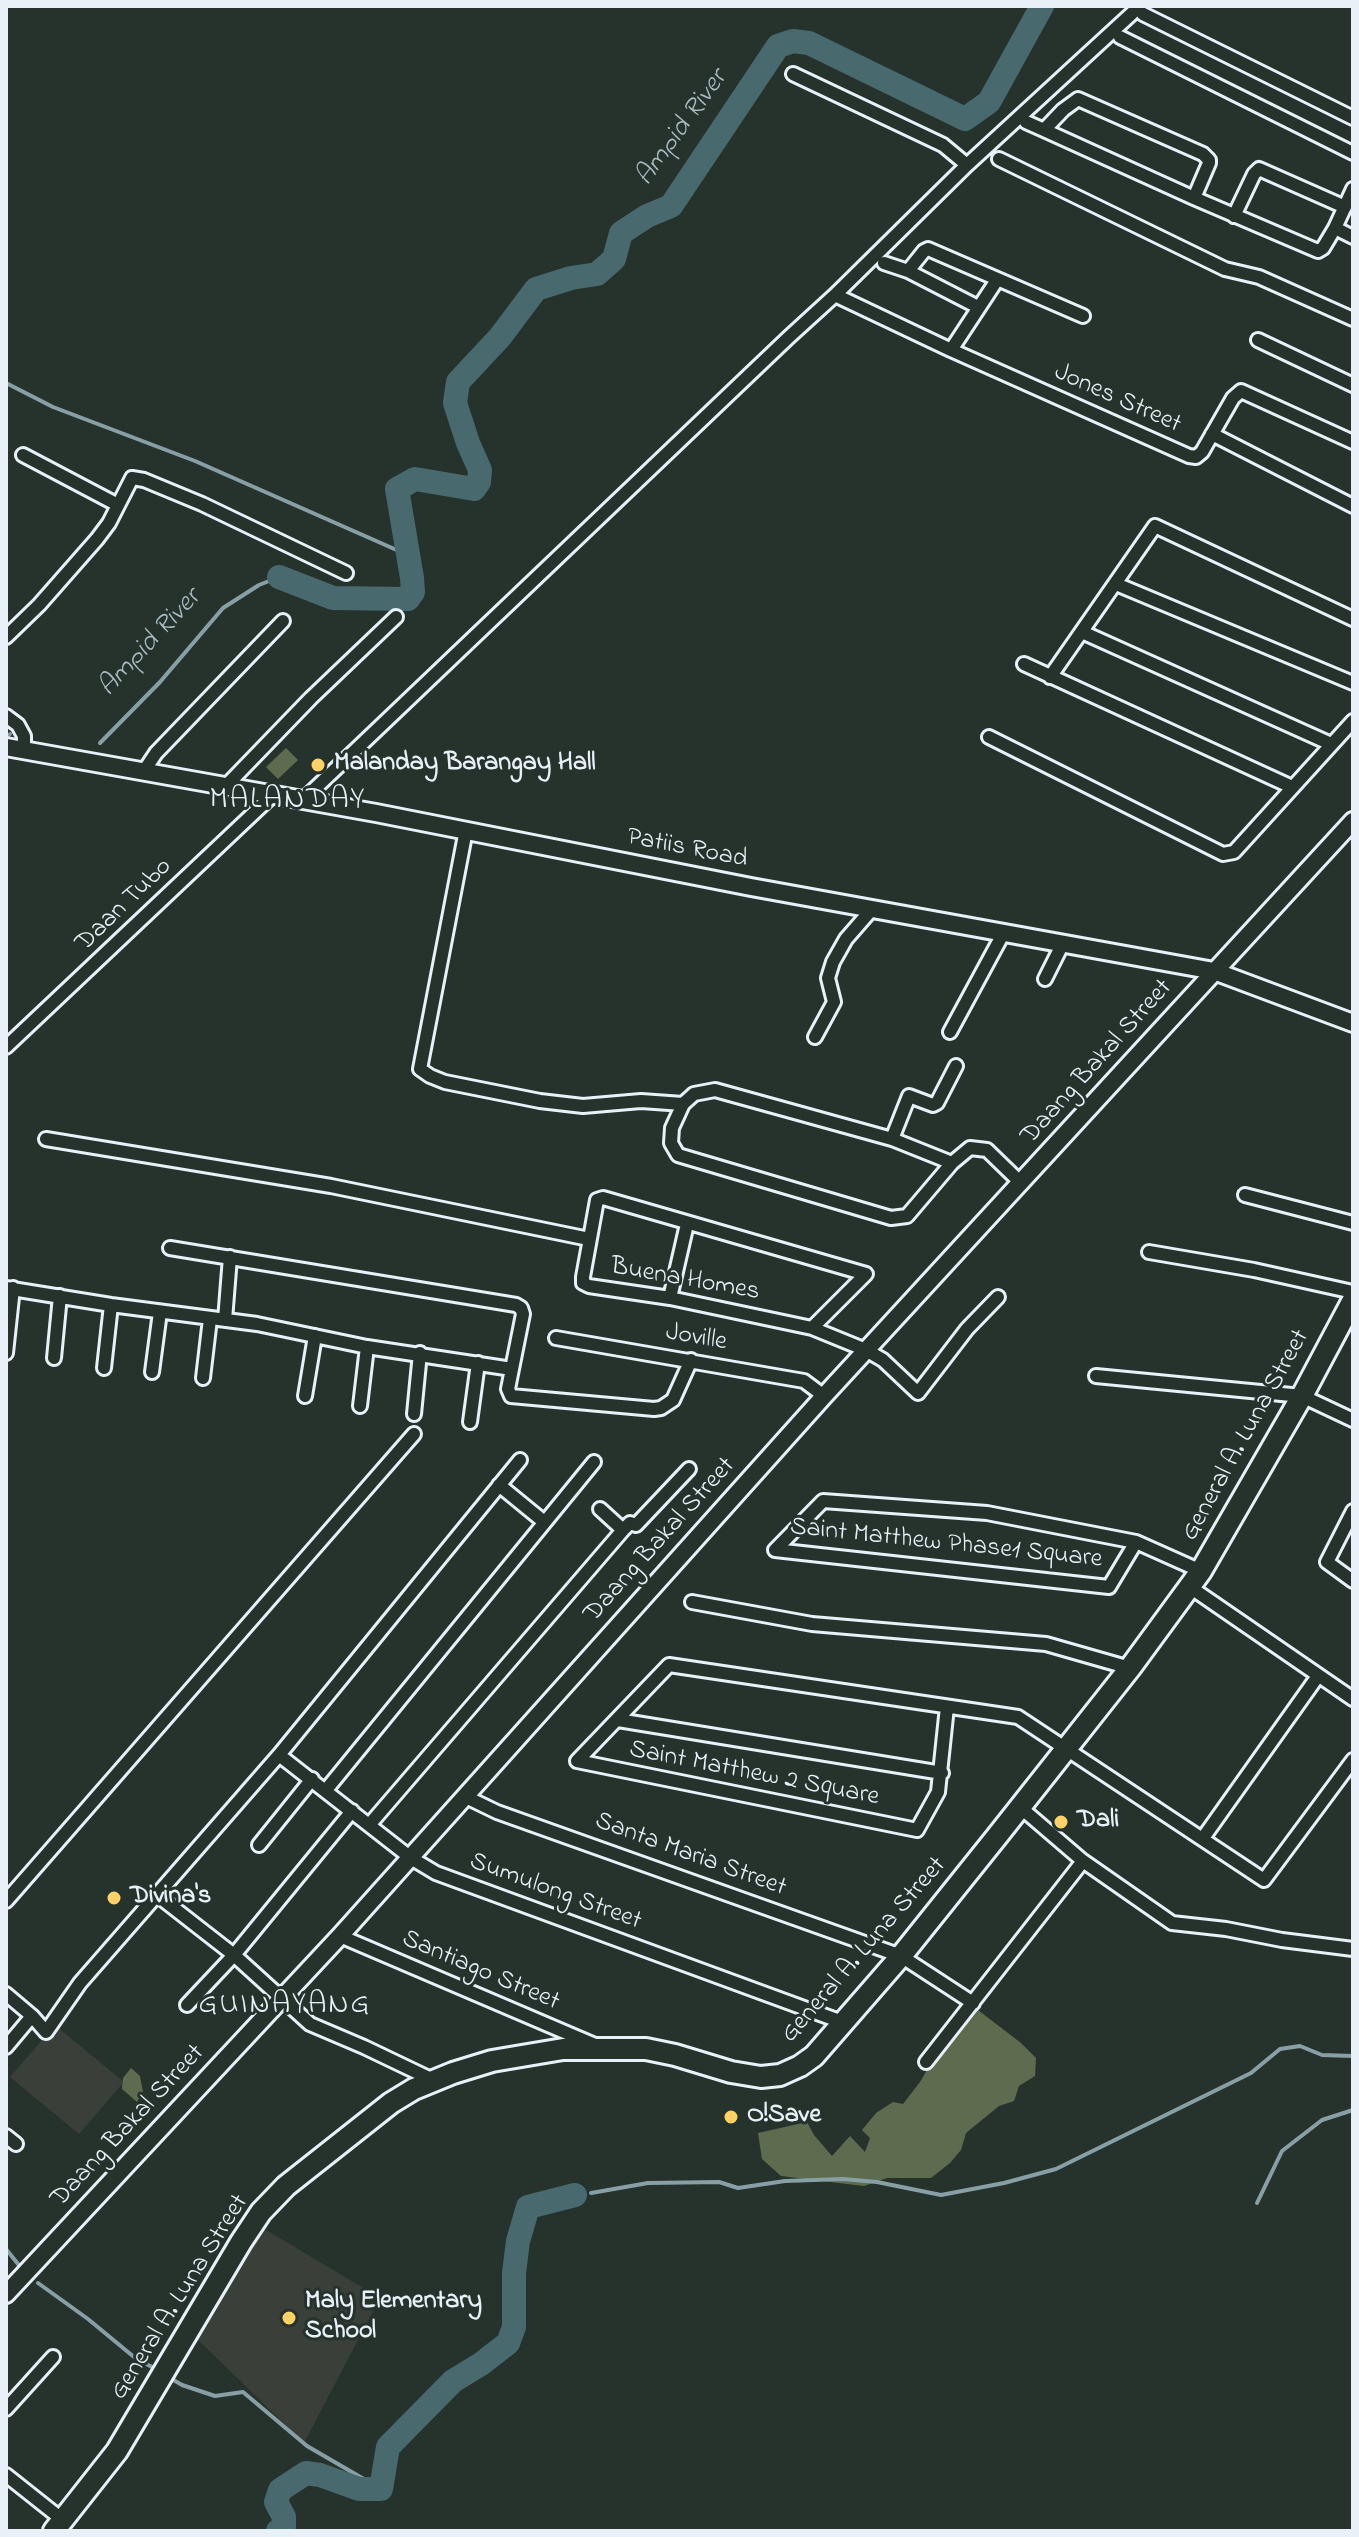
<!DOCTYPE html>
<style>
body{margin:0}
#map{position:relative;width:1359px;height:2537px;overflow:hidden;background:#26332d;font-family:"Indie Flower",sans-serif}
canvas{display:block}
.frame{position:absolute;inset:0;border:8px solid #e8f1f8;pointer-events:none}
</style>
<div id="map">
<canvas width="1359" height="2537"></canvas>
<div class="frame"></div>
</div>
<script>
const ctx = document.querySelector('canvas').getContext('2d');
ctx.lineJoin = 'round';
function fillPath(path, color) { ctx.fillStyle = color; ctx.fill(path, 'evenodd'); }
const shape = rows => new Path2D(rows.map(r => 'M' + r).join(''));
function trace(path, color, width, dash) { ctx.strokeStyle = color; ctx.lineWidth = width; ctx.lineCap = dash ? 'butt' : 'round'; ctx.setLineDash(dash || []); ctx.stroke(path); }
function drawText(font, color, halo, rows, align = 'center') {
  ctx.font = font + ' "Indie Flower",sans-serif'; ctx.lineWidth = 6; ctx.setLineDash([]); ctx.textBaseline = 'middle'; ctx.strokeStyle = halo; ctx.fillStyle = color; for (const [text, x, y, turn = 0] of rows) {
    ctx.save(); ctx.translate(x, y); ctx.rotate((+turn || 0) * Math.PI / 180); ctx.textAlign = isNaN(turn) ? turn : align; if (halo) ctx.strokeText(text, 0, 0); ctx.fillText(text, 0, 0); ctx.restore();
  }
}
fillPath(shape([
 [55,2025,124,2082,79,2134,10,2077],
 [263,2228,380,2298,304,2443,196,2338]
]), '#3a3f3a');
fillPath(shape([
 [286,748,298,760,278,779,266,767],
 [974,2007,1021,2043,1036,2058,1035,2076,1019,2086,1014,2101,999,2106,966,2133,961,2150,950,2163,931,2178,887,2178,864,2186,847,2184,781,2176,762,2159,758,2133,807,2122,814,2135,832,2156,850,2136,865,2152,870,2138,862,2130,876,2113,893,2102,903,2104,920,2082,934,2058],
 [131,2068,140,2076,143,2092,137,2102,122,2089,123,2078]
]), '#5d6c4e');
trace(shape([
 [6,383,53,407,195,461,408,555],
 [6,737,10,734],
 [100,743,160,682,223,608,259,585,279,577],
 [591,2193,648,2183,719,2182,738,2188,785,2181,843,2179,877,2182,941,2195,1004,2183,1056,2169,1251,2073,1280,2049,1300,2046,1322,2055,1353,2056],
 [1257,2203,1282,2151,1322,2120,1353,2110],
 [6,2249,22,2269],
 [38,2283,88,2319,134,2357,159,2371],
 [170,2378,182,2385,215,2396,243,2392,307,2446,381,2489]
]), '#88a0a5', 4);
trace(shape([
 [279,577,333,598,408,599,413,592,412,578,397,489,415,479,474,489,479,482,480,470,468,443,455,403,458,382,500,337,536,289,571,278,597,274,614,259,621,233,647,216,671,206,778,46,793,41,809,43,965,119,989,102,1042,6],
 [278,2531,284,2526,284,2517,276,2502,280,2490,306,2473,320,2475,359,2489,381,2489,388,2447,453,2381,481,2364,508,2343,514,2327,514,2273,518,2241,528,2207,575,2195]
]), '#486a6e', 24);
const minor = shape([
 [1143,14,1353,118],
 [1120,37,1353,153],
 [793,74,943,145,967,165],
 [1026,122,1044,130],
 [999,159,1225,269,1259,277,1353,319],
 [1194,198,1209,163,1209,160,1203,154,1078,99,1063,110,1044,130,1194,198,1318,251,1323,248,1335,228,1353,189],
 [1234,216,1254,174,1259,169,1345,207],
 [1335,228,1353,237],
 [884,263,908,271,978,307],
 [908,271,924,251,928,249,1083,316],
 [835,295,951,350,1189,456,1196,457,1202,452,1233,398,1241,391,1353,442],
 [1258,340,1353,385],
 [951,350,997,280],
 [1212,434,1353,506],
 [23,455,118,505],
 [1116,584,1353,683],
 [1082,632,1331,744],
 [6,637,39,605,97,539,109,523,132,478,144,480,202,504,346,573],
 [1024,664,1292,787],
 [1050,677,1155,526,1353,619],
 [6,716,18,725,24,736,24,750],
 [989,737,1223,854,1234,852,1353,721],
 [144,771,156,753,283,621],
 [226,786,311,698,396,617],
 [303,800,789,337,835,295,967,165,1140,6],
 [466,830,420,1069,430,1076,445,1082,540,1101,583,1106,641,1101,683,1104],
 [1045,979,1063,943],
 [950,1032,1004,932],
 [815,1037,834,1002,828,978,833,962,846,939,873,908],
 [6,1047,274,794],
 [46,1139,331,1186,589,1239],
 [892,1139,909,1096,933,1105,937,1103,956,1066],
 [952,1163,892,1139,715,1090,694,1094,683,1104,672,1128,671,1143,678,1155,891,1218,907,1216,952,1163,970,1148,987,1150,1021,1183],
 [1245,1195,1353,1223],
 [170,1248,516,1305,521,1308,523,1314,508,1389,511,1396,654,1409,661,1408,673,1400,691,1360],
 [1149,1252,1254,1270,1353,1292],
 [6,1288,111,1305,257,1324,367,1347,512,1369],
 [670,1298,687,1224],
 [225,1320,230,1257],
 [812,1328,866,1274,603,1198,597,1200,583,1277,583,1283,589,1286,670,1298,812,1328,866,1350,883,1360,918,1393,967,1329,998,1297],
 [556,1338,804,1381,824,1396],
 [6,1353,13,1288],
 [54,1358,60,1296],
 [104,1368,111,1305],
 [152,1372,160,1312],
 [1096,1376,1302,1396,1353,1420],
 [203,1378,210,1319],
 [305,1396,315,1336],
 [360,1406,367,1347],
 [414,1414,420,1353],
 [470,1422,478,1363],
 [499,1485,543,1521],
 [600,1509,623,1530],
 [1353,1511,1327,1562,1353,1581],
 [775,1550,823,1501,987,1513,1136,1542,1201,1571],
 [775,1550,1109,1587,1136,1542],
 [1190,1587,1353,1699],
 [692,1602,812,1624,1046,1644,1130,1668],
 [618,1720,942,1773],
 [279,1755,411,1858,436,1873,842,2022],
 [577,1761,669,1665,1018,1717,1264,1880,1353,1760],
 [577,1761,917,1830,938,1792,947,1707],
 [326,1790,594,1462],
 [464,1796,497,1812,901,1956,973,2003],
 [1020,1807,1083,1861,1172,1923,1226,1929,1282,1940,1353,1949],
 [370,1824,623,1530,630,1523,636,1525,689,1469],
 [1203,1838,1318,1676],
 [259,1845,312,1779],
 [157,1895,234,1955,310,2024,364,2047,433,2080],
 [6,1901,414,1434],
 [340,1936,595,2045],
 [6,1994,32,2016,46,2032,80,1983,279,1755,520,1460],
 [187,2005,234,1955,352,1811],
 [6,2047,32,2016],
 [926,2062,1083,1861],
 [6,2136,16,2144],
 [6,2409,53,2357],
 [6,2475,64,2521]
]);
const tertiary = shape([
 [6,747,376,813,751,887,1214,971,1353,1023],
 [6,2294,340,1936,824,1396,1353,821]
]);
const primary = shape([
 [54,2531,117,2451,241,2242,261,2212,286,2186,391,2103,414,2089,453,2073,492,2061,563,2049,646,2049,675,2055,731,2072,761,2077,780,2075,800,2066,814,2056,901,1956,998,1835,1130,1668,1201,1571,1302,1396,1353,1300]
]);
trace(minor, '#e8f1f8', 18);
trace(tertiary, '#e8f1f8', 22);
trace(primary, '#e8f1f8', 26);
trace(minor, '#26332d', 12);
trace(tertiary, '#26332d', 16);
trace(primary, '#26332d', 20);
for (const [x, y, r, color] of [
 [318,765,8,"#ffd166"],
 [1061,1822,8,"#ffd166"],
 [114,1898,8,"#ffd166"],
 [731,2117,8,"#ffd166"],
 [289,2318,8,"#ffd166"]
]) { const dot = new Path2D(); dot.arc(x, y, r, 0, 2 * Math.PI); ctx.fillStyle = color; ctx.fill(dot); trace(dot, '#26332d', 3); }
drawText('26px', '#e8f1f8', '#26332d', [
 ["Jones Street",1117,400,24],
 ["Patiis Road",687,850,11],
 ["Daan Tubo",125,906,-44],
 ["Daang Bakal Street",1098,1063,-48],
 ["Buena Homes",685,1281,10],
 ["Joville",696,1339,10],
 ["General A. Luna Street",1247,1436,-61],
 ["Daang Bakal Street",661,1541,-48],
 ["Saint Matthew Phase1 Square",946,1545,6],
 ["Saint Matthew 2 Square",754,1775,11],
 ["Santa Maria Street",690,1856,20],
 ["Sumulong Street",555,1893,20],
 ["General A. Luna Street",865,1951,-49],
 ["Santiago Street",480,1972,23],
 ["Daang Bakal Street",129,2127,-47],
 ["General A. Luna Street",181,2298,-58]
]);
drawText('bold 26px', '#e8f1f8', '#26332d', [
 ["Malanday Barangay Hall",334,765],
 ["Dali",1077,1822],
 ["Divina's",130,1898],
 ["O!Save",747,2117],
 ["Maly Elementary",305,2303],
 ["School",305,2333]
], 'left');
drawText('italic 28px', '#a8bbc1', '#26332d', [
 ["Ampid River",683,129,-54],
 ["Ampid River",151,644,-47]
]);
ctx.letterSpacing = '2px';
drawText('30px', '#e8f1f8', '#26332d', [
 ["MALANDAY",288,802],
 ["GUINAYANG",285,2007]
]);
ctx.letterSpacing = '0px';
</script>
